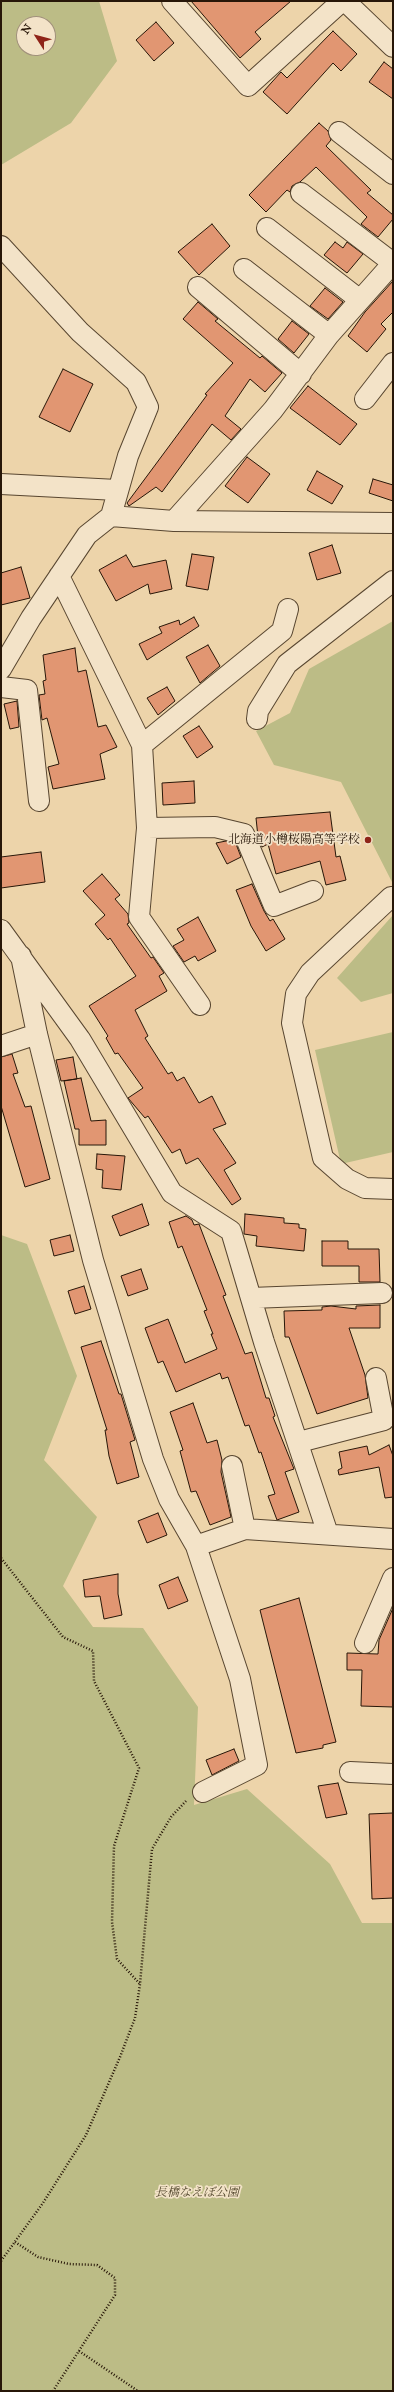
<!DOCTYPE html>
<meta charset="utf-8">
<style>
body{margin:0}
#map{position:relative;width:394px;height:2392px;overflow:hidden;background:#edd4aa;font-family:"IM FELL Great Primer",serif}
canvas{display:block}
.frame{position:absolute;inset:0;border:2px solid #271608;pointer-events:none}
.north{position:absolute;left:16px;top:16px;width:40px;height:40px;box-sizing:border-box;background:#f3e3c8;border:1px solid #a1917b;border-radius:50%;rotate:306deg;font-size:11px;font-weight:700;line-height:16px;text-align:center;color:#271608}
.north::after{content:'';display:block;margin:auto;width:14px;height:18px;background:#8f2418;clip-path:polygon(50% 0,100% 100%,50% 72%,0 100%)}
</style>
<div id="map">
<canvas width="394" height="2392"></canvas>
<div class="frame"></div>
<div class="north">N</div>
</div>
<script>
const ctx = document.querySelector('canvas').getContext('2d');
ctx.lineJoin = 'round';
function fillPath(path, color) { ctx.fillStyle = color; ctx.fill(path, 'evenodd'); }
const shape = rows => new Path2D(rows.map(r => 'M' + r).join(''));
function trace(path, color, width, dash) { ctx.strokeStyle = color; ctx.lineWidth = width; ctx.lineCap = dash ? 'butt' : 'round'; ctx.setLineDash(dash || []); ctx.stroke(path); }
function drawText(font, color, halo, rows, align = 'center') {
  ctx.font = font + ' "IM FELL Great Primer","Noto Serif JP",serif'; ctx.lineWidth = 3.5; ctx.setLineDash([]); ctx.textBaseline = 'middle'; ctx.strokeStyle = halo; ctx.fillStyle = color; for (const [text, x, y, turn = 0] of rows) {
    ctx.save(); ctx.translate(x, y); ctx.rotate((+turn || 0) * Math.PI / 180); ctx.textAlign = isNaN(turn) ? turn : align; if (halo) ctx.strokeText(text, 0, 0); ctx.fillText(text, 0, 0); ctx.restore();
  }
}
fillPath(shape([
 [1,1,99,1,117,61,71,123,1,165],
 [24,24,48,24,48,48,24,48],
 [393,621,393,884,341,782,274,765,256,731,290,713,309,669],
 [393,915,393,993,361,1002,337,978],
 [393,1032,393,1152,341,1164,315,1050],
 [1,1235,27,1244,77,1376,44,1460,97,1517,63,1586,93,1627,143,1628,198,1707,194,1805,247,1789,330,1864,362,1923,393,1923,393,2391,1,2391]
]), '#bcbc86');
const building = shape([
 [191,1,291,1,255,32,261,39,240,58,191,1],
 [156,22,174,43,154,61,136,40,156,22],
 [333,31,357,54,341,71,333,63,287,114,263,92,281,72,287,78,333,31],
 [384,62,393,69,393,99,369,82,384,62],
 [319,123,328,131,331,140,326,146,371,190,367,193,393,215,393,219,378,237,361,224,367,217,316,167,300,182,292,186,290,192,287,190,266,212,249,195,319,123],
 [212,224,230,246,199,275,178,252,212,224],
 [335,242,343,248,347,242,363,254,347,273,324,255,335,242],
 [393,281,393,312,381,324,386,329,367,352,348,336,365,312,393,281],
 [325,288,343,302,328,319,310,306,325,288],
 [198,302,218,319,215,321,260,358,262,356,282,373,265,392,250,379,225,416,241,429,231,440,212,424,162,492,156,487,129,506,127,503,207,395,205,394,233,363,183,319,198,302],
 [292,321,309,334,294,353,278,339,292,321],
 [63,369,93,384,70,432,39,417,63,369],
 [308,386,357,424,340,445,290,408,308,386],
 [247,457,270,474,248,503,225,486,247,457],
 [317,471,343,486,332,504,307,490,317,471],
 [373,479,393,485,393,501,369,493,373,479],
 [332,545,341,573,317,580,309,553,332,545],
 [192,554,214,557,208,590,186,586,192,554],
 [126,555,133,567,166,560,172,589,150,594,148,584,116,601,99,570,126,555],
 [21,567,30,598,1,605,1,573,21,567],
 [194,617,199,626,147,660,139,644,162,633,159,627,179,620,180,625,194,617],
 [208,645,220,666,200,683,186,657,208,645],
 [75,648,78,672,86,670,98,727,106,725,117,747,100,754,105,779,53,789,48,767,59,764,47,718,42,720,39,695,45,694,43,681,46,680,43,655,75,648],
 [167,687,175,701,158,715,147,698,167,687],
 [17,701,19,727,10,729,4,704,17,701],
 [199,726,213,747,197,758,183,736,199,726],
 [194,781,195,803,163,805,162,783,194,781],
 [330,812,336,857,340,856,346,880,326,885,320,861,276,874,268,844,262,847,258,837,256,818,330,812],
 [226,841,236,844,241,857,227,864,216,843,226,841],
 [41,852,45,882,1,888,1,857,41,852],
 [102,874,120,895,115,899,128,914,129,923,127,924,151,958,153,957,164,973,159,976,167,991,135,1010,148,1036,145,1038,168,1074,172,1072,177,1081,184,1077,199,1103,212,1096,226,1124,213,1129,236,1163,224,1170,241,1199,232,1205,198,1158,186,1164,180,1149,172,1153,148,1116,145,1118,128,1098,143,1088,118,1053,115,1054,106,1038,108,1036,89,1006,136,976,110,938,108,940,95,924,105,915,83,891,102,874],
 [252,884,264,911,270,921,273,919,285,939,266,951,251,926,236,890,252,884],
 [198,917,216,951,198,961,195,956,184,962,173,946,184,940,177,929,198,917],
 [12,1054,18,1073,13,1074,25,1107,31,1106,50,1179,25,1187,1,1106,1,1057,12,1054],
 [73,1057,77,1079,61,1081,56,1060,73,1057],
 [81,1078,91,1121,106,1120,106,1145,79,1145,79,1129,75,1129,64,1081,81,1078],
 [97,1154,125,1156,121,1190,102,1188,103,1170,96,1169,97,1154],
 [142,1204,149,1225,120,1236,112,1216,142,1204],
 [245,1214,284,1218,284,1223,299,1224,299,1228,306,1229,304,1251,256,1246,257,1236,244,1234,245,1214],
 [186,1216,192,1220,194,1225,199,1224,226,1295,223,1296,245,1354,252,1352,266,1398,269,1398,275,1416,273,1417,294,1469,285,1472,299,1512,277,1520,268,1496,275,1494,261,1452,259,1453,249,1425,245,1426,228,1377,222,1379,220,1373,176,1392,163,1361,158,1363,145,1328,168,1319,185,1363,217,1349,211,1334,213,1334,204,1311,207,1310,182,1246,178,1248,169,1222,186,1216],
 [70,1235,74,1251,54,1256,50,1240,70,1235],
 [322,1241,348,1241,348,1249,379,1249,380,1282,359,1282,359,1266,322,1266,322,1241],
 [141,1269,148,1289,128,1296,121,1276,141,1269],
 [84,1286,91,1309,75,1314,68,1291,84,1286],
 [380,1305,380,1328,349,1328,365,1375,368,1398,317,1414,289,1337,285,1337,284,1311,322,1310,322,1307,331,1306,356,1309,356,1306,380,1305],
 [101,1341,119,1394,121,1394,135,1440,130,1442,139,1477,117,1484,109,1456,105,1430,107,1430,81,1347,101,1341],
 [193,1403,207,1443,217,1440,222,1460,221,1472,231,1517,210,1525,196,1491,191,1492,180,1451,183,1450,170,1412,193,1403],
 [389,1445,393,1456,393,1497,385,1498,379,1467,339,1475,338,1470,342,1468,339,1452,367,1446,369,1455,389,1445],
 [158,1513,167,1535,147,1543,138,1521,158,1513],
 [118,1574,118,1594,122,1615,104,1619,100,1596,85,1597,83,1580,118,1574],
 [178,1577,188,1601,168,1609,159,1585,178,1577],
 [299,1598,336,1742,323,1745,323,1748,296,1753,260,1610,299,1598],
 [393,1608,393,1707,361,1706,362,1670,347,1670,347,1653,378,1654,379,1640,393,1608],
 [234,1749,239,1761,212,1775,206,1760,234,1749],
 [338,1783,347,1814,326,1818,318,1786,338,1783],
 [393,1813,393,1898,372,1899,369,1814,393,1813]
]);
fillPath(building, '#e19672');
trace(building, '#271608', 1);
const minor = shape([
 [172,1,248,86,342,1],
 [345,1,393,47],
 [339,132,393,174],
 [301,193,393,263],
 [267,228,360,300],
 [1,246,80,332,136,382,148,407,128,456,111,516,87,535,31,618,1,669],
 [244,269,329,335],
 [198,287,301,374],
 [365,399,393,363],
 [1,484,117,490],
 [111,516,174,521,393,523],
 [174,521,273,410,329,335,393,263],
 [59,576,142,745,147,828,139,917,200,1005],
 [1,687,27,690,39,801],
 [257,719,258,711,287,664,393,581],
 [142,745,282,631,288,609],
 [147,828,215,827,244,834,274,906,313,891],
 [391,897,310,973,296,994,292,1023,323,1158,347,1179,365,1188,393,1189],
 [1,930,80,1039,172,1193,231,1231,264,1342,328,1534],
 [21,956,37,1034,93,1260,153,1459,169,1499,196,1546,245,1529,393,1539],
 [1,1046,37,1034],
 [251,1298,382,1293],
 [299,1442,384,1420,376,1378],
 [232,1466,245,1529],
 [196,1546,240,1679,257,1765,203,1792],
 [365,1643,393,1578],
 [350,1772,393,1774]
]);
trace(minor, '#584630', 22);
trace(shape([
 [1,1558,63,1637,93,1651,94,1681,139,1768,114,1846,112,1922,117,1959,140,1984],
 [15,2242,38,2257,69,2264,97,2265,115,2278,115,2295,53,2391],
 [1,2261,43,2203,86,2135,120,2057,135,2018,140,1984,152,1849,171,1817,186,1801],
 [79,2351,138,2391]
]), '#271608', 2.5, [1, 2]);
trace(minor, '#f3e3c8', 20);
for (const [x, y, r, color] of [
 [368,840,4,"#8f2418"]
]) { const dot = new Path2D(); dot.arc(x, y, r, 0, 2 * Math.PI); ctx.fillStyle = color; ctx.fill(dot); trace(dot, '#f3e3c8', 1.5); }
drawText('12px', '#271608', '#f3e3c8', [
 ["北海道小樽桜陽高等学校",360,840]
], 'right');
drawText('italic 12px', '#54482e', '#f3e3c8', [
 ["長橋なえぼ公園",197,2193]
]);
</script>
